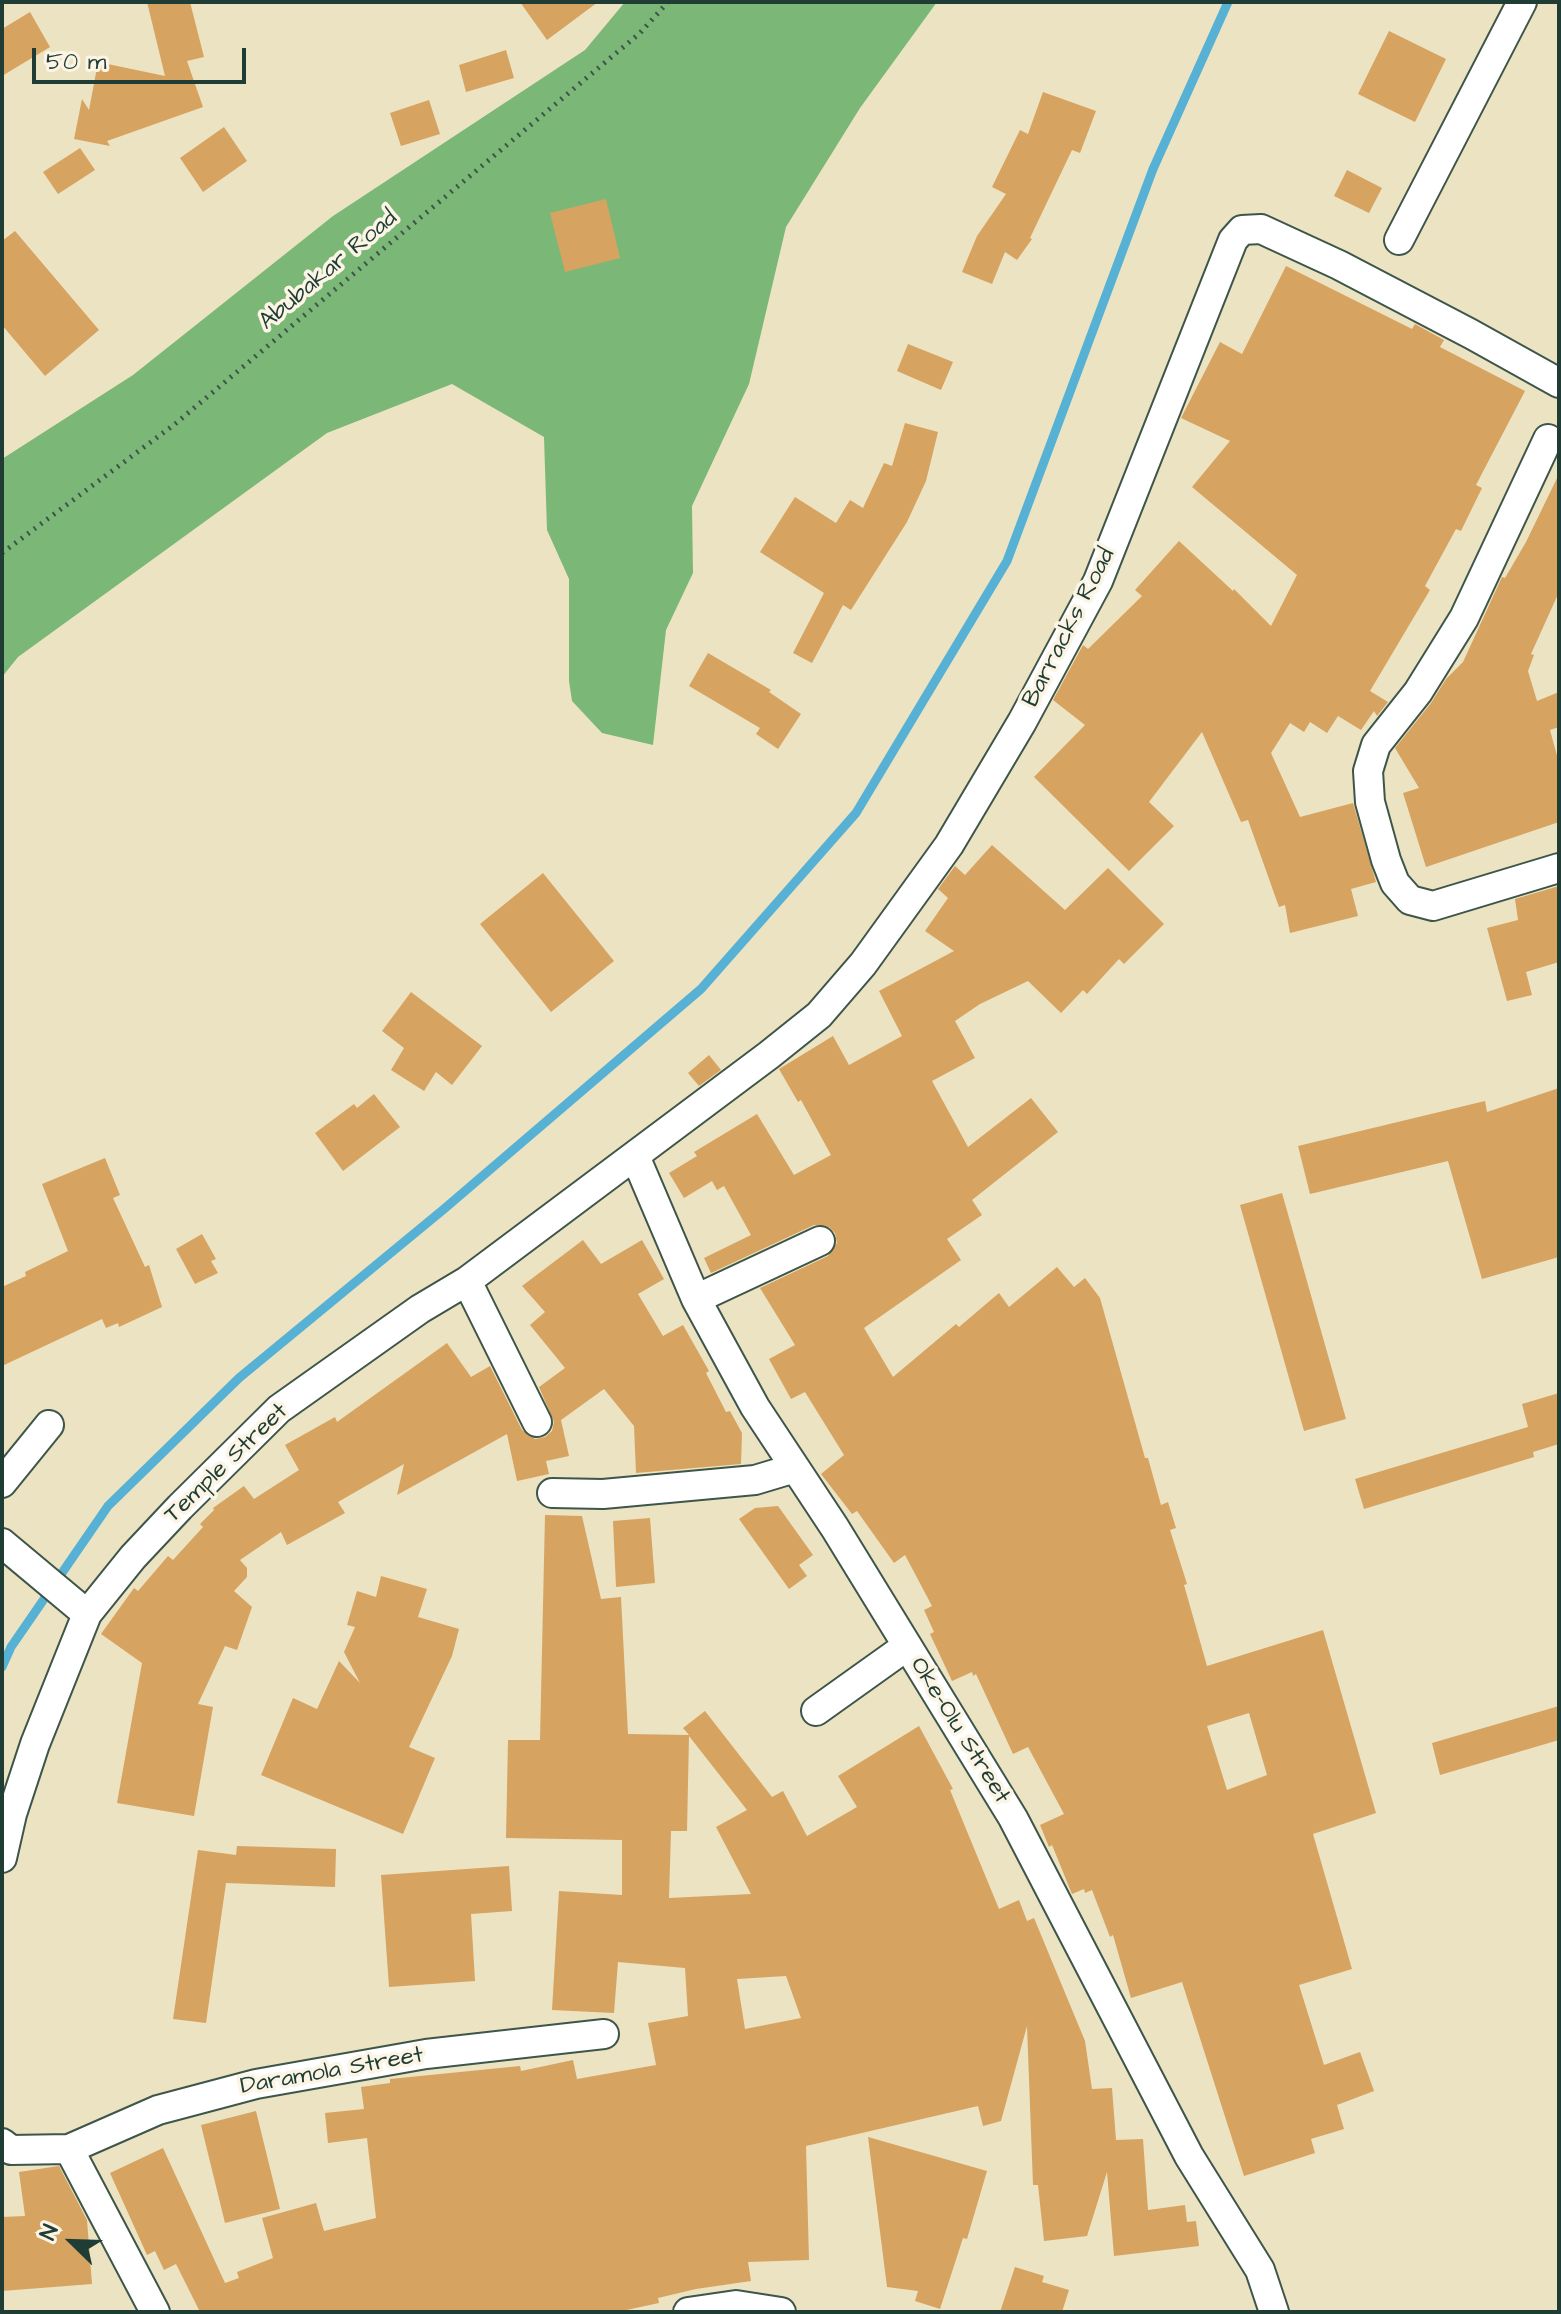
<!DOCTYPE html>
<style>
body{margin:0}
#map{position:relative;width:1561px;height:2314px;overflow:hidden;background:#ece3c2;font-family:"Architects Daughter",sans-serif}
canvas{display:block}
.frame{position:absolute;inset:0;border:4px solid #1f3d34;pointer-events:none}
.north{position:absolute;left:32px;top:2202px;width:80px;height:80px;-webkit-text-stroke:6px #fcf5e5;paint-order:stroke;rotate:293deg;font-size:22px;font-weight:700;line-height:32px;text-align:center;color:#1f3d34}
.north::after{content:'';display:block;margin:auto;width:28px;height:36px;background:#1f3d34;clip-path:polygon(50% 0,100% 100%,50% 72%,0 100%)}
.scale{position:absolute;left:32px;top:48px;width:214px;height:36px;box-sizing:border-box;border:4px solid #1f3d34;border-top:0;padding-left:10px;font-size:24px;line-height:28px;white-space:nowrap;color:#1f3d34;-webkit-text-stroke:6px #fcf5e5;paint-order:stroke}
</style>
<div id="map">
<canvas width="1561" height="2314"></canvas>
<div class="frame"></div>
<div class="north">N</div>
<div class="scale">50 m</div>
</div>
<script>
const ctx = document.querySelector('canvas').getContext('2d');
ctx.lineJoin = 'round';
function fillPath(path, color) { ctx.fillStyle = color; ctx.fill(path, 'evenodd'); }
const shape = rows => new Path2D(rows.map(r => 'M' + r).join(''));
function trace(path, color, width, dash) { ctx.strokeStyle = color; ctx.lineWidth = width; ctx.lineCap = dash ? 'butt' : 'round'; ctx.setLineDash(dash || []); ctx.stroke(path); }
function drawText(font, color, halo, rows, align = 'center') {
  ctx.font = font + ' "Architects Daughter",sans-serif'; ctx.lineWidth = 7; ctx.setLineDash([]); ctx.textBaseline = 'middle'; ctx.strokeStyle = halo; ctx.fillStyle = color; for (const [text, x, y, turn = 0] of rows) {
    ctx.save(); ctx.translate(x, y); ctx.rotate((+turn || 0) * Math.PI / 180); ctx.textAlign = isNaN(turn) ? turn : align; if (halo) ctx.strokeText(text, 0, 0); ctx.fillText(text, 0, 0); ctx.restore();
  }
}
fillPath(shape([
 [625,2,937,2,860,108,786,227,749,384,692,506,693,573,666,630,653,745,602,733,572,701,569,681,569,579,547,530,544,437,452,384,327,433,18,657,2,677,2,459,133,375,333,216,585,50]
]), '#7bb877');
trace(shape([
 [2,1667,11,1647,108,1506,239,1378,444,1209,701,989,856,813,1007,561,1153,169,1228,2]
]), '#56b1d4', 9);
fillPath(shape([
 [147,2,190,2,204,57,187,61,203,107,107,141,110,146,74,139,82,99,89,110,98,62,165,76],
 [520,2,598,2,547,40],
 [30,12,50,47,2,76,2,29],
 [1389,31,1446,59,1415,122,1358,94],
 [506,50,514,78,466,92,459,65],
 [1043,92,1096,111,1080,153,1072,150,1030,238,1032,239,1017,260,1005,252,992,284,962,272,977,236,1006,194,992,187,1020,130,1028,134],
 [429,100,440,134,401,146,390,113],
 [224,127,247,161,203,192,180,158],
 [80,148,95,170,58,194,43,172],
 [1347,170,1382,188,1369,213,1334,196],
 [606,199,620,258,565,272,550,213],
 [15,231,99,330,45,376,2,325,2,241],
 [1286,266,1412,329,1415,324,1444,340,1440,347,1525,391,1476,485,1482,488,1461,531,1456,529,1425,586,1430,590,1370,691,1388,702,1377,716,1374,711,1361,730,1338,716,1327,733,1310,722,1304,732,1290,723,1271,753,1300,817,1353,803,1376,882,1351,889,1358,916,1290,933,1285,905,1279,907,1248,820,1241,822,1202,732,1149,802,1174,826,1129,871,1034,777,1085,725,1053,700,1083,645,1088,649,1142,596,1135,590,1179,541,1233,591,1234,589,1271,626,1297,575,1192,487,1230,441,1181,418,1220,342,1242,354],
 [908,344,953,362,941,390,897,371],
 [905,423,938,432,926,481,907,522,851,610,843,605,812,663,793,653,824,593,760,552,795,497,836,523,850,500,863,508,884,463,892,466],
 [1559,474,1559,592,1531,654,1534,655,1528,671,1537,701,1559,692,1559,727,1550,730,1559,763,1559,822,1426,867,1403,793,1419,788,1395,748,1431,703,1446,679,1463,662,1502,577,1505,578,1526,542],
 [708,653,771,690,769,692,801,714,778,749,756,734,760,728,689,686],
 [992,845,1065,910,1108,868,1164,924,1124,964,1119,959,1087,994,1083,990,1061,1013,1028,981,980,1004,955,1021,975,1058,932,1081,968,1147,1031,1098,1058,1132,972,1200,982,1215,947,1239,961,1260,864,1328,893,1377,956,1324,959,1327,999,1293,1009,1307,1057,1267,1074,1287,1085,1278,1100,1298,1145,1458,1148,1458,1161,1505,1168,1502,1176,1528,1170,1530,1187,1584,1184,1585,1207,1666,1323,1630,1376,1813,1313,1834,1352,1969,1299,1985,1324,2065,1360,2052,1374,2091,1337,2105,1344,2129,1311,2139,1315,2153,1244,2176,1182,1982,1131,1998,1113,1935,1110,1937,1092,1890,1085,1893,1084,1889,1072,1894,1052,1845,1049,1847,1040,1825,1064,1814,1028,1747,1013,1754,976,1674,973,1676,972,1672,952,1681,930,1634,934,1632,924,1610,932,1606,905,1555,894,1563,857,1511,852,1514,821,1474,844,1455,805,1392,791,1399,769,1359,795,1345,760,1288,828,1256,837,1243,835,1233,829,1227,814,1225,711,1273,704,1258,751,1235,724,1186,717,1190,712,1181,684,1198,669,1173,697,1156,694,1152,757,1114,794,1175,831,1155,801,1100,798,1102,779,1069,833,1036,849,1065,902,1036,879,991,954,951,925,931,948,898,938,889,955,866,965,875],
 [1249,1713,1267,1775,1227,1790,1207,1726],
 [543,873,614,961,551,1012,480,924],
 [1559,886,1559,962,1526,972,1532,995,1507,1001,1487,928,1518,920,1515,899],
 [411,992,482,1046,452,1085,436,1072,424,1091,391,1070,404,1048,382,1031],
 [709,1055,721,1070,699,1086,688,1073],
 [1559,1088,1559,1257,1482,1279,1448,1161,1310,1194,1298,1146,1485,1101,1487,1112],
 [374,1094,400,1127,343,1171,315,1133,354,1104,357,1108],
 [105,1158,120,1195,113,1198,145,1267,149,1265,162,1307,119,1327,118,1323,106,1328,102,1319,2,1366,2,1287,26,1276,25,1272,68,1251,42,1184],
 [1282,1193,1346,1419,1304,1431,1240,1205],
 [202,1234,216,1259,211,1261,218,1273,195,1284,176,1249],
 [583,1240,601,1264,642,1240,664,1279,638,1294,663,1336,683,1325,709,1371,706,1373,726,1412,730,1411,742,1433,741,1464,636,1473,634,1426,604,1389,561,1420,569,1456,546,1461,549,1474,517,1481,507,1434,397,1495,404,1464,338,1502,345,1513,287,1545,281,1532,240,1560,247,1568,247,1577,234,1591,252,1607,237,1650,225,1646,198,1704,213,1707,194,1816,117,1803,142,1663,101,1634,134,1588,138,1591,168,1556,173,1560,203,1527,200,1524,214,1510,213,1508,244,1486,254,1499,299,1470,285,1445,335,1417,337,1422,447,1343,471,1377,490,1366,522,1430,535,1439,545,1437,552,1431,554,1422,539,1387,565,1368,530,1325,545,1312,522,1286],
 [1559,1393,1559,1444,1533,1452,1534,1457,1364,1509,1355,1479,1528,1427,1522,1404],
 [778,1506,813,1555,799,1565,807,1576,789,1589,739,1519,755,1508],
 [545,1515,582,1516,601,1599,621,1597,628,1734,689,1735,683,1728,705,1711,772,1797,783,1791,807,1836,857,1807,838,1776,919,1726,953,1789,950,1790,999,1909,1019,1900,1027,1921,1034,1918,1085,2041,1092,2089,1112,2088,1116,2140,1143,2139,1148,2210,1185,2205,1187,2222,1196,2221,1199,2246,1114,2256,1107,2172,1087,2236,1044,2241,1038,2185,1033,2185,1027,2026,1001,2121,983,2126,978,2106,806,2146,809,2260,748,2262,751,2281,696,2289,658,2298,659,2303,617,2312,200,2312,176,2264,164,2270,155,2251,147,2255,110,2173,163,2148,225,2283,239,2278,237,2272,273,2258,262,2218,316,2203,324,2231,376,2218,367,2138,328,2143,325,2113,364,2109,361,2087,390,2083,390,2079,520,2066,521,2071,573,2060,577,2079,656,2065,648,2023,688,2016,685,1968,618,1962,614,2013,552,2010,559,1891,622,1895,622,1840,506,1838,508,1740,540,1740],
 [689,1736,747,1810,716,1827,751,1894,669,1898,671,1831,687,1831],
 [786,1976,801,2018,745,2029,737,1979],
 [650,1518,655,1583,616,1587,613,1521],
 [381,1576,427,1589,418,1617,459,1629,452,1656,409,1747,435,1758,403,1834,261,1775,293,1698,317,1709,339,1661,360,1683,344,1652,355,1627,347,1625,357,1591,376,1597],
 [1559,1706,1559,1740,1440,1775,1432,1743],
 [237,1846,336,1849,335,1887,226,1883,206,2023,173,2019,198,1850,236,1855],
 [509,1866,512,1911,471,1914,475,1981,389,1987,381,1875],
 [256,2111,280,2209,225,2223,201,2125],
 [868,2137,987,2171,967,2239,963,2238,940,2309,915,2301,918,2291,887,2287],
 [59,2166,87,2220,92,2284,2,2291,2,2217,25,2216,19,2172],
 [1015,2267,1044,2276,1042,2282,1069,2290,1062,2312,1000,2312]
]), '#d6a361');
const minor = shape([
 [1399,240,1522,2],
 [1548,439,1464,618,1418,692,1376,745,1368,771,1370,802,1386,860,1395,883,1410,900,1433,906,1559,868],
 [635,1156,696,1299,755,1407,835,1528,1013,1818,1189,2156,1260,2270,1274,2312],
 [467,1281,537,1422],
 [696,1299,820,1241],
 [2,1483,49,1425],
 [552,1493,603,1494,755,1480,795,1468],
 [2,1543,87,1614],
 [816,1711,907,1646],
 [2,1858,12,1814,35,1744,87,1614,133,1557,180,1507,279,1409,420,1309,467,1281,769,1055,819,1015,863,964,949,845,1022,722,1098,581,1233,240,1242,230,1261,229,1339,265,1471,334,1559,383],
 [2,2143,11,2150,69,2149,158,2110,256,2084,426,2054,604,2034],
 [69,2149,155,2312],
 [688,2312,736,2305,781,2312]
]);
trace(minor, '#3e5649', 32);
trace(shape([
 [2,553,175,424,640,33,668,2]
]), '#3e5649', 5, [2, 6]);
trace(minor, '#fff', 28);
drawText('24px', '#1f3d34', '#fcf5e5', [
 ["Abubakar Road",329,271,-40],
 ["Barracks Road",1070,628,-63],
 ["Temple Street",227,1464,-44],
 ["Oke-Olu Street",959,1731,58],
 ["Daramola Street",332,2072,-10]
]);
</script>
